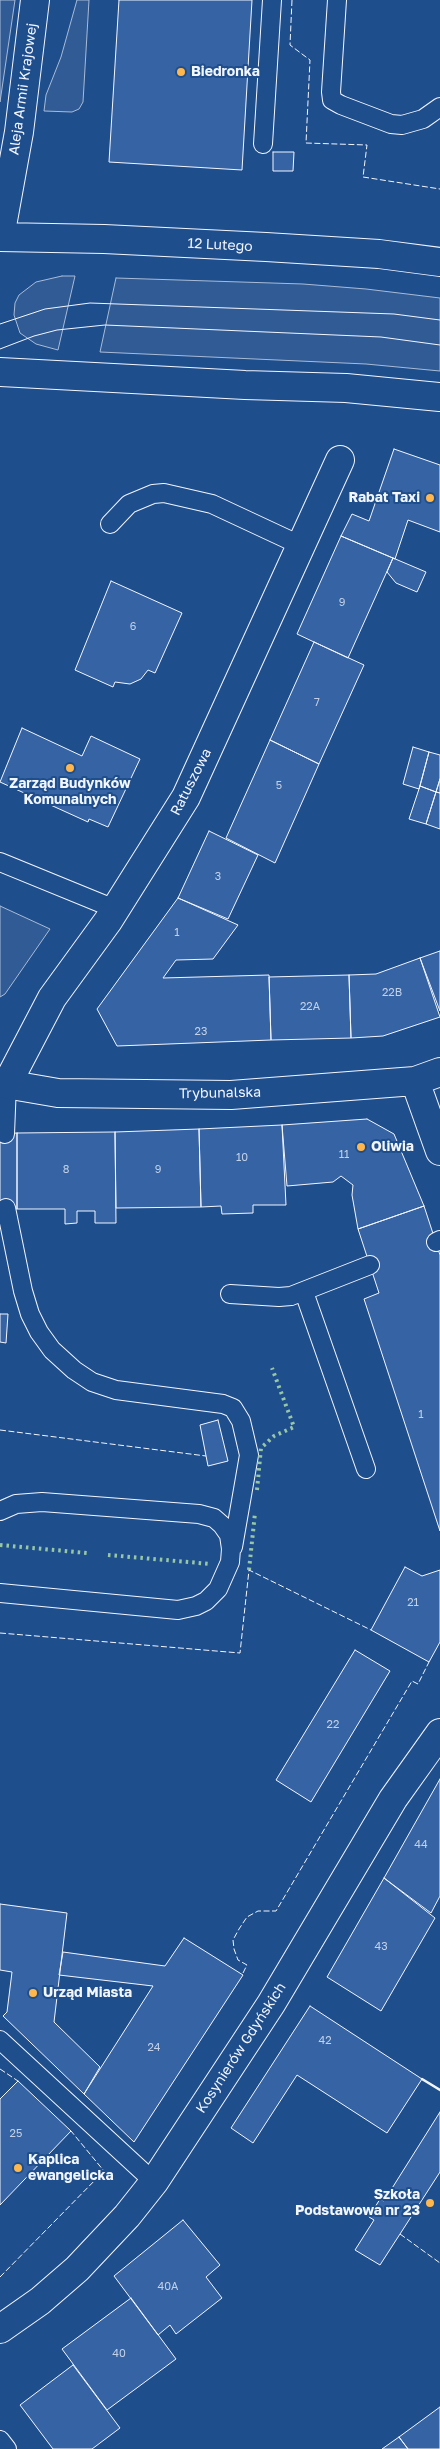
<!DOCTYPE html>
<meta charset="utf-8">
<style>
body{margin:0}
canvas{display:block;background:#1f4e8c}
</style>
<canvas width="440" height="2449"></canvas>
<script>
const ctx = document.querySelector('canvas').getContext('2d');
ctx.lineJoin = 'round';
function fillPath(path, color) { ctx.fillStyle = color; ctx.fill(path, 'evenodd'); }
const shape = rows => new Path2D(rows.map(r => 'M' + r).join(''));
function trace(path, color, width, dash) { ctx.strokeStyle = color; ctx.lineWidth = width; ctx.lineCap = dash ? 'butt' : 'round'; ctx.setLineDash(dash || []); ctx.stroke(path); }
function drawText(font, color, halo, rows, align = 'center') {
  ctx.font = font + ' "Golos Text",sans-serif'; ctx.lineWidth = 4; ctx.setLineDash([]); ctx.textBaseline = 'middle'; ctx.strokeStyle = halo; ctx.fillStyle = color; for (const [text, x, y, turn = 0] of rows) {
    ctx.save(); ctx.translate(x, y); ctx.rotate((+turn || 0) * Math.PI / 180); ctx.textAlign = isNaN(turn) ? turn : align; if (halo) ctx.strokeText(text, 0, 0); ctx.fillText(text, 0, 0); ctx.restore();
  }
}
const green = shape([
 [0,0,15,0,0,102,0,0],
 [77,0,89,0,83,102,79,109,72,112,44,111,46,95,61,57,77,0],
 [62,276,75,276,58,350,36,344,20,333,14,315,15,303,19,295,36,282,62,276],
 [116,278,303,284,366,289,440,298,440,371,366,364,100,352,116,278],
 [0,906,50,929,5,994,0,997,0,906]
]);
fillPath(green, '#305b95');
trace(green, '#a8bbd7', 1);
const building = shape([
 [119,0,252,0,242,170,109,162,119,0],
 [273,152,294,152,293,171,273,171,273,152],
 [394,449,440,465,440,532,408,520,395,559,341,536,352,514,369,521,394,449],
 [341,536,393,558,348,658,297,634,341,536],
 [393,558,426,572,417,592,396,583,387,572,393,558],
 [111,581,182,613,155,673,148,670,141,679,130,684,115,682,113,687,75,670,111,581],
 [314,642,364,665,319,764,270,740,314,642],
 [22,728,82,756,91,736,140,759,108,827,89,819,88,822,0,782,22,728],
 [270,740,319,764,275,863,226,838,270,740],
 [413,747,429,752,419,789,403,784,413,747],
 [429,752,440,755,440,779,436,792,420,786,429,752],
 [440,779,440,793,436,792,440,779],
 [420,786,436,792,426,824,409,819,420,786],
 [436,792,440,793,440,829,426,824,436,792],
 [209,831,258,855,228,919,178,898,209,831],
 [178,898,238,925,213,959,176,960,163,978,269,975,271,1040,117,1046,97,1009,178,898],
 [440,951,440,1011,420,958,440,951],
 [420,958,440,1017,383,1036,351,1038,349,975,376,974,420,958],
 [349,975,351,1038,271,1040,269,977,349,975],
 [367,1119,394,1134,424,1206,358,1229,352,1195,353,1185,341,1176,333,1182,287,1186,282,1125,367,1119],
 [282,1125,286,1205,253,1205,253,1213,222,1214,221,1206,201,1207,199,1129,282,1125],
 [199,1129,201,1207,116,1208,115,1132,199,1129],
 [115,1132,116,1223,95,1223,95,1211,77,1211,77,1223,65,1224,65,1209,17,1209,17,1133,115,1132],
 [17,1133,17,1209,0,1208,0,1134,17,1133],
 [424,1206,440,1255,440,1531,364,1299,379,1293,358,1229,424,1206],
 [0,1314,8,1314,6,1343,0,1342,0,1314],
 [218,1420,228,1461,208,1466,200,1425,218,1420],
 [405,1567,422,1576,440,1570,440,1642,429,1662,371,1630,405,1567],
 [355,1650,390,1671,311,1802,276,1780,355,1650],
 [440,1779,440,1896,431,1913,384,1878,440,1779],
 [384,1878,435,1918,381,2011,327,1977,384,1878],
 [0,1904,67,1913,54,2022,100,2067,84,2094,3,2016,7,2012,12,1972,0,1970,0,1904],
 [184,1938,243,1975,134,2142,84,2094,153,1986,59,1975,63,1952,165,1966,184,1938],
 [310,2006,422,2079,387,2133,297,2075,253,2143,231,2128,310,2006],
 [18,2081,71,2131,0,2205,0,2099,18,2081],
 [440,2112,440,2172,380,2265,355,2250,374,2220,369,2217,380,2199,384,2201,440,2112],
 [183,2220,220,2265,206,2277,222,2298,176,2334,170,2325,158,2335,114,2276,183,2220],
 [131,2298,176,2359,107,2410,62,2349,131,2298],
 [73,2365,120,2428,92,2449,53,2449,20,2405,73,2365],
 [440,2407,440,2449,408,2449,399,2437,440,2407],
 [399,2437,408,2449,382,2449,399,2437]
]);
fillPath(building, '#3563a3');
trace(building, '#f2f6ff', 1);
const lane = shape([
 [337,0,331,92,332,100,341,105,391,124,402,125,423,119,440,107],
 [263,144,272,0],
 [110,524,129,504,153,494,164,493,212,504,302,546],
 [0,862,115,909],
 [5,1134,7,1084],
 [6,1208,23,1291,30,1314,39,1332,52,1350,74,1370,92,1382,116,1390,223,1404,233,1408,241,1421,249,1455,233,1547],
 [436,1242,440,1240],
 [304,1292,366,1469],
 [230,1294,279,1297,291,1296,370,1265],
 [0,1511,16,1504,42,1502,199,1514,214,1518,222,1525,229,1535,231,1549,230,1562,218,1589,206,1601,196,1606,178,1610,0,1593],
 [0,2040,154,2182],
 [0,2440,7,2449]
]);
const street = shape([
 [415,1081,440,1151],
 [0,1083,58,1093,231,1095,415,1081,440,1072],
 [7,1084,52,998,108,921,186,797,340,460],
 [0,2329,40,2301,77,2269,127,2216,154,2182,271,2004,393,1799,440,1733]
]);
const secondary = shape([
 [0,237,104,239,266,247,379,254,440,262],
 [0,237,19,132,35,0],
 [0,372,245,385,346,388,440,397]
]);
trace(lane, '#f2f6ff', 20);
trace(street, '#f2f6ff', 30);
trace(secondary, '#f2f6ff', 30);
trace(lane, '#1f4e8c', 18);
trace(street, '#1f4e8c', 28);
trace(secondary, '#1f4e8c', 28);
trace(shape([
 [0,324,45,309,90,303,394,314,440,320],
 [0,349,34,336,57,330,105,325,381,337,440,345]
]), '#f2f6ff', 1);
trace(shape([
 [257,1490,261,1448,274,1436,294,1427,272,1368],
 [0,1545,87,1553],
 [108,1555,211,1564],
 [249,1570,255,1513]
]), '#97c8a6', 4, [2.5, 4]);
trace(shape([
 [292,0,290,45,310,60,306,143,367,145,363,177,440,189],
 [0,1430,206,1456],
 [0,1633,240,1653,249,1570,371,1630],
 [243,1973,247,1965,238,1960,234,1949,233,1940,239,1929,247,1917,258,1911,276,1911,412,1681,418,1684,429,1662],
 [0,2069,18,2081],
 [400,2234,440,2263],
 [0,2277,104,2171,71,2131]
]), '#f2f6ff', 1, [6, 2.5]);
trace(shape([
 [422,2079,440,2090]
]), '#f2f6ff', 2.5);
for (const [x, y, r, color] of [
 [181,72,5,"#ffb74d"],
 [430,498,5,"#ffb74d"],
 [70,768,5,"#ffb74d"],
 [361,1147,5,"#ffb74d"],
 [33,1993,5,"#ffb74d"],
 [18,2168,5,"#ffb74d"],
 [430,2203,5,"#ffb74d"]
]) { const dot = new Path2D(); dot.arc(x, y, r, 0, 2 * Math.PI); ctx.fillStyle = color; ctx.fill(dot); trace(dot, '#1f4e8c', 2); }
drawText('11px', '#c3d1e8', null, [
 ["9",342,603],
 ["6",133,627],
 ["7",317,703],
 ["5",279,786],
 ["3",218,877],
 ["1",177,933],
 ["22B",392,993],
 ["22A",310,1007],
 ["23",201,1032],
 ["11",344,1155],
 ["10",242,1158],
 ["8",66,1170],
 ["9",158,1170],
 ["1",421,1415],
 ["21",413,1603],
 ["22",333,1725],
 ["44",421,1845],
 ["43",381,1947],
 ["42",325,2041],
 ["24",154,2048],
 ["25",16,2134],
 ["40A",168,2287],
 ["40",119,2354]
]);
drawText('bold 14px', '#f2f6ff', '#1f4e8c', [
 ["Biedronka",191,72],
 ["Rabat Taxi",420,498,"right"],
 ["Zarząd Budynków",70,784,"center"],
 ["Komunalnych",70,800,"center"],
 ["Oliwia",371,1147],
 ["Urząd Miasta",43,1993],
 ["Kaplica",28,2160],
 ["ewangelicka",28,2176],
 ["Szkoła",420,2195,"right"],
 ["Podstawowa nr 23",420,2211,"right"]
], 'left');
drawText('14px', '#f2f6ff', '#1f4e8c', [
 ["Aleja Armii Krajowej",23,89,-82],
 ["12 Lutego",220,245,3],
 ["Ratuszowa",191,782,-63],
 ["Trybunalska",220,1093,-1],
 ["Kosynierów Gdyńskich",241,2048,-57]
]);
</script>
